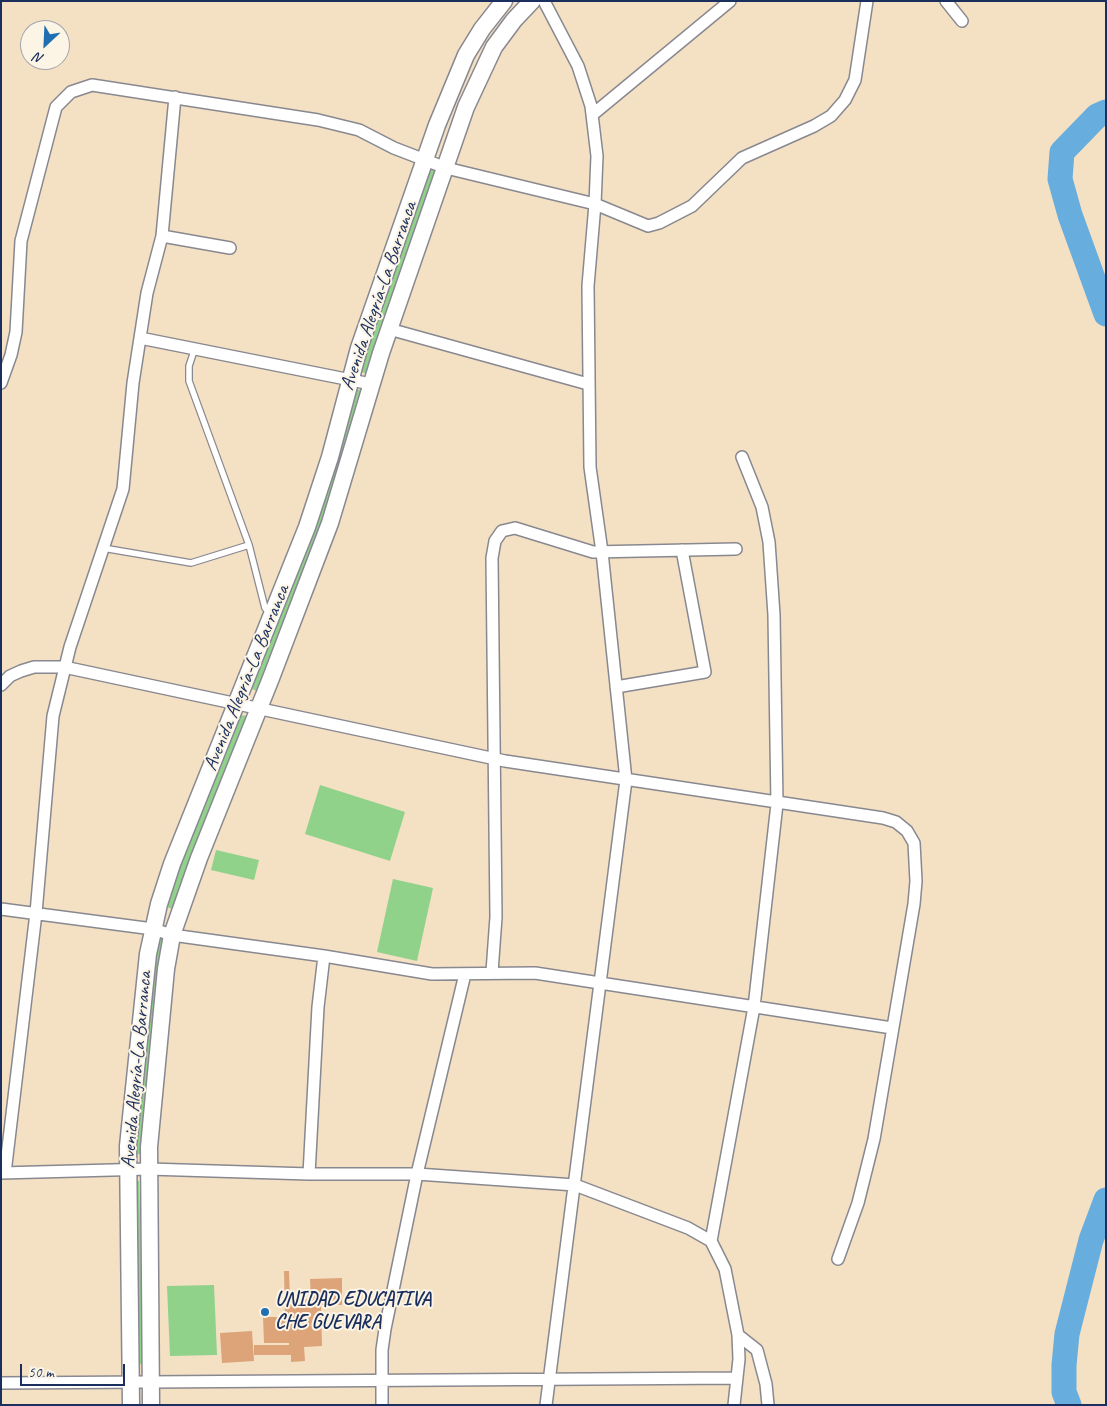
<!DOCTYPE html>
<meta charset="utf-8">
<style>
body{margin:0}
#map{position:relative;width:1107px;height:1406px;overflow:hidden;background:#f4e0c3;font-family:Caveat,sans-serif}
canvas{display:block}
.frame{position:absolute;inset:0;border:2px solid #1b2f5e;pointer-events:none}
.north{position:absolute;left:20px;top:20px;width:50px;height:50px;box-sizing:border-box;background:#fcf5e5;border:1px solid #a2a6af;border-radius:50%;rotate:205deg;font-size:14px;font-weight:700;line-height:20px;text-align:center;color:#1b2f5e}
.north::after{content:'';display:block;margin:auto;width:18px;height:22px;background:#1f6fb2;clip-path:polygon(50% 0,100% 100%,50% 72%,0 100%)}
.scale{position:absolute;left:20px;top:1364px;width:105px;height:22px;box-sizing:border-box;border:2px solid #1b2f5e;border-top:0;padding-left:6px;font-size:15px;line-height:18px;white-space:nowrap;color:#1b2f5e;-webkit-text-stroke:4px #fcf5e5;paint-order:stroke}
</style>
<div id="map">
<canvas width="1107" height="1406"></canvas>
<div class="frame"></div>
<div class="north">N</div>
<div class="scale">50 m</div>
</div>
<script>
const ctx = document.querySelector('canvas').getContext('2d');
ctx.lineJoin = 'round';
function fillPath(path, color) { ctx.fillStyle = color; ctx.fill(path, 'evenodd'); }
const shape = rows => new Path2D(rows.map(r => 'M' + r).join(''));
function trace(path, color, width, dash) { ctx.strokeStyle = color; ctx.lineWidth = width; ctx.lineCap = dash ? 'butt' : 'round'; ctx.setLineDash(dash || []); ctx.stroke(path); }
function drawText(font, color, halo, rows, align = 'center') {
  ctx.font = font + ' Caveat,sans-serif'; ctx.lineWidth = 4; ctx.setLineDash([]); ctx.textBaseline = 'middle'; ctx.strokeStyle = halo; ctx.fillStyle = color; for (const [text, x, y, turn = 0] of rows) {
    ctx.save(); ctx.translate(x, y); ctx.rotate((+turn || 0) * Math.PI / 180); ctx.textAlign = isNaN(turn) ? turn : align; if (halo) ctx.strokeText(text, 0, 0); ctx.fillText(text, 0, 0); ctx.restore();
  }
}
fillPath(shape([
 [429,167,437,170,368,374,361,372],
 [355,389,364,390,322,528,259,692,252,689,305,551],
 [240,715,247,716,172,909,164,906],
 [320,785,405,812,390,861,305,834],
 [216,850,259,860,254,880,211,870],
 [393,879,433,888,417,961,377,952],
 [157,935,164,936,140,1154,132,1155],
 [132,1181,139,1181,140,1217,143,1364,136,1365],
 [214,1285,217,1355,170,1356,167,1286]
]), '#90d28a');
trace(shape([
 [1106,112,1097,116,1062,152,1060,179,1070,215,1106,314],
 [1069,1405,1064,1392,1064,1365,1067,1334,1091,1240,1106,1200]
]), '#67adde', 25);
fillPath(shape([
 [284,1271,289,1271,290,1299,311,1299,310,1279,342,1278,342,1305,321,1305,322,1346,304,1347,305,1361,291,1362,291,1355,254,1355,254,1345,289,1345,289,1343,264,1343,263,1317,285,1317],
 [252,1331,254,1361,222,1363,220,1333]
]), '#dda379');
const service = shape([
 [195,348,189,366,189,381,249,545,265,608,271,614],
 [103,548,191,563,249,545]
]);
const minor = shape([
 [544,1,578,66,591,106,597,156,595,204,588,286,590,467,602,552,626,780,546,1405],
 [946,1,962,21],
 [592,115,730,1],
 [162,236,230,248],
 [389,329,588,384],
 [140,338,371,384],
 [1,383,11,355,16,332,21,241,56,107,71,92,92,85,318,120,359,130,394,148,446,168,595,204,648,226,659,223,692,206,742,158,814,126,831,116,845,100,855,80,867,1],
 [1,685,10,676,21,671,34,667,64,667,505,761,883,818,896,822,907,831,914,843,916,881,914,904,874,1139,858,1203,838,1259],
 [616,687,705,672,682,550],
 [1,909,153,929,172,935,324,956,432,974,535,973,892,1028],
 [492,972,496,917,492,558,495,541,502,531,515,528,593,552,736,549],
 [1,1173,149,1169,309,1174,417,1174,575,1185,688,1228,711,1241,725,1269,738,1335,739,1359,734,1405],
 [5,1173,36,913,53,716,70,647,123,489,133,383,147,293,162,236,175,97],
 [309,1174,318,1007,324,956],
 [711,1241,754,1007,777,804,774,615,769,542,762,507,742,457],
 [738,1335,757,1350,766,1384,768,1405],
 [1,1383,737,1378],
 [382,1405,382,1350,385,1329,417,1174,465,974]
]);
const secondary = shape([
 [131,1405,128,1146,148,954,159,904,172,864,307,527,330,457,359,348,437,125,466,55,482,29,504,1],
 [151,1405,149,1147,166,969,172,935,199,858,271,678,330,523,381,353,466,107,494,47,514,20,532,1]
]);
trace(service, '#888890', 8);
trace(minor, '#888890', 14);
trace(secondary, '#888890', 19);
trace(service, '#fff', 5.5);
trace(minor, '#fff', 11);
trace(secondary, '#fff', 16);
for (const [x, y, r, color] of [
 [265,1312,5,"#1f6fb2"]
]) { const dot = new Path2D(); dot.arc(x, y, r, 0, 2 * Math.PI); ctx.fillStyle = color; ctx.fill(dot); trace(dot, '#fcf5e5', 2); }
drawText('20px', '#1b2f5e', '#fcf5e5', [
 ["Avenida Alegría-La Barranca",379,296,-71],
 ["Avenida Alegría-La Barranca",247,678,-68],
 ["Avenida Alegría-La Barranca",137,1070,-85]
]);
drawText('bold 20px', '#1b2f5e', '#fcf5e5', [
 ["UNIDAD EDUCATIVA",275,1300],
 ["CHE GUEVARA",275,1323]
], 'left');
</script>
